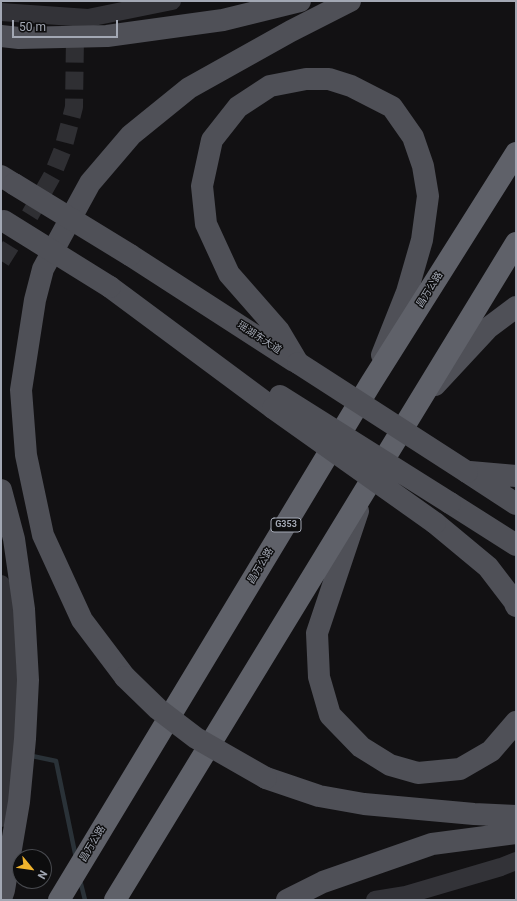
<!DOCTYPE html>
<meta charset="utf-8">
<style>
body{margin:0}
#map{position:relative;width:517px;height:901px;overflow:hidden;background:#121113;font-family:Roboto,sans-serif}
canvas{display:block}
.frame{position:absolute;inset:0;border:2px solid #a3a8b4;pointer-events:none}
.north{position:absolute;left:12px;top:849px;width:40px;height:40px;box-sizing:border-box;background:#0d0d0e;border:1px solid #494b50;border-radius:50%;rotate:119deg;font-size:11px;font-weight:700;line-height:16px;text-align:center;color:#a3a8b4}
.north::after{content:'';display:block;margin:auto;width:14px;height:18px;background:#f0b32d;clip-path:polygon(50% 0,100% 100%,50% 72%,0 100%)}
.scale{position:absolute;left:12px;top:20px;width:106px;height:18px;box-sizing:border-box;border:2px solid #a3a8b4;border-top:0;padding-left:5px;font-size:12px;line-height:14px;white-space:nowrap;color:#a3a8b4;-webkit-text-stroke:3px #0d0d0e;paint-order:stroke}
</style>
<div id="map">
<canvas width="517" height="901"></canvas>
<div class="frame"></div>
<div class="north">N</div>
<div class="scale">50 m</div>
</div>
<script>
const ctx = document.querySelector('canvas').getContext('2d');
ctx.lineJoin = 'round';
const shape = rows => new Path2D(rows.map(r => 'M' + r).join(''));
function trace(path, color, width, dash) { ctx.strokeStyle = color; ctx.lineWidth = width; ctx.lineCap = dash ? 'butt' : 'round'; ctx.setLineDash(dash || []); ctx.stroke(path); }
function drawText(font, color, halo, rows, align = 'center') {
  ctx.font = font + ' Roboto,"Noto Sans SC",sans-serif'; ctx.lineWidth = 3; ctx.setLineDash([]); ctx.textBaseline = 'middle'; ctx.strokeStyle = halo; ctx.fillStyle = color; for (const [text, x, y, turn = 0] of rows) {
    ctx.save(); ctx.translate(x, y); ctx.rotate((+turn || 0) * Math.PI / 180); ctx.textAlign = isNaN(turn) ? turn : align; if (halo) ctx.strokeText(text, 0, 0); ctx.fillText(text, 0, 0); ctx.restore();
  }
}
trace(shape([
 [32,756,56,761,76,858],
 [80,880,85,900]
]), '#2a3238', 4.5);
trace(shape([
 [1,261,30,215,52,176,63,149,74,107,75,37]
]), '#2f2f33', 18, [18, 9]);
trace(shape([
 [1,12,88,18],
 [75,37,88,18,172,1],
 [1,584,6,617,10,719,1,818],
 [375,900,406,895,501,867,516,861]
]), '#333338', 18);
trace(shape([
 [1,36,19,38,107,36,223,20,300,1],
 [1,176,14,184],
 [130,255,294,361],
 [110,287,273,408],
 [298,363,279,331,229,274,206,224,202,186,212,140,238,107,270,86,306,79,329,79,351,86,392,107,413,137,423,166,428,196,422,240,407,292,382,355],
 [435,385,488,328,516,307],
 [467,472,516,504],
 [470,472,516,476],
 [1,490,14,539,24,609,28,680,25,739,19,802,4,890,1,899],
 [450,503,516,545],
 [358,511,317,633,319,677,330,715,361,747,390,765,418,773,460,769,491,751,516,722],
 [435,523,488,567,514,601,516,606],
 [125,677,82,620,43,535,26,455,21,390,35,300,43,269,90,183,131,135,189,88,291,31,350,1],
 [266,778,319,796,364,804,474,814,516,816],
 [287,900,323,882,432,844,516,833]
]), '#4f5057', 22);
trace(shape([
 [59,900,371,383,516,153],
 [115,900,516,243]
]), '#5f6169', 22);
trace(shape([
 [14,184,130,255],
 [4,221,110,287],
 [298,363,467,472],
 [280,396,450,503],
 [273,408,435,523],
 [125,677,158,709,196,738,266,778]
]), '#4f5057', 22);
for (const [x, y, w] of [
 [286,525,30]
]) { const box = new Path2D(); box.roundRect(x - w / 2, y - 7, w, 14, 3); ctx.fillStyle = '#0d0d0e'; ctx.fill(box); trace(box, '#a3a8b4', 1); }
drawText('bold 9px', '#a3a8b4', null, [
 ["G353",286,525]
]);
drawText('10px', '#a3a8b4', '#0d0d0e', [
 ["昌万公路",430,290,-58],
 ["瑶湖东大道",259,338,33],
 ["昌万公路",261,566,-59],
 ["昌万公路",93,844,-59]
]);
</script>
